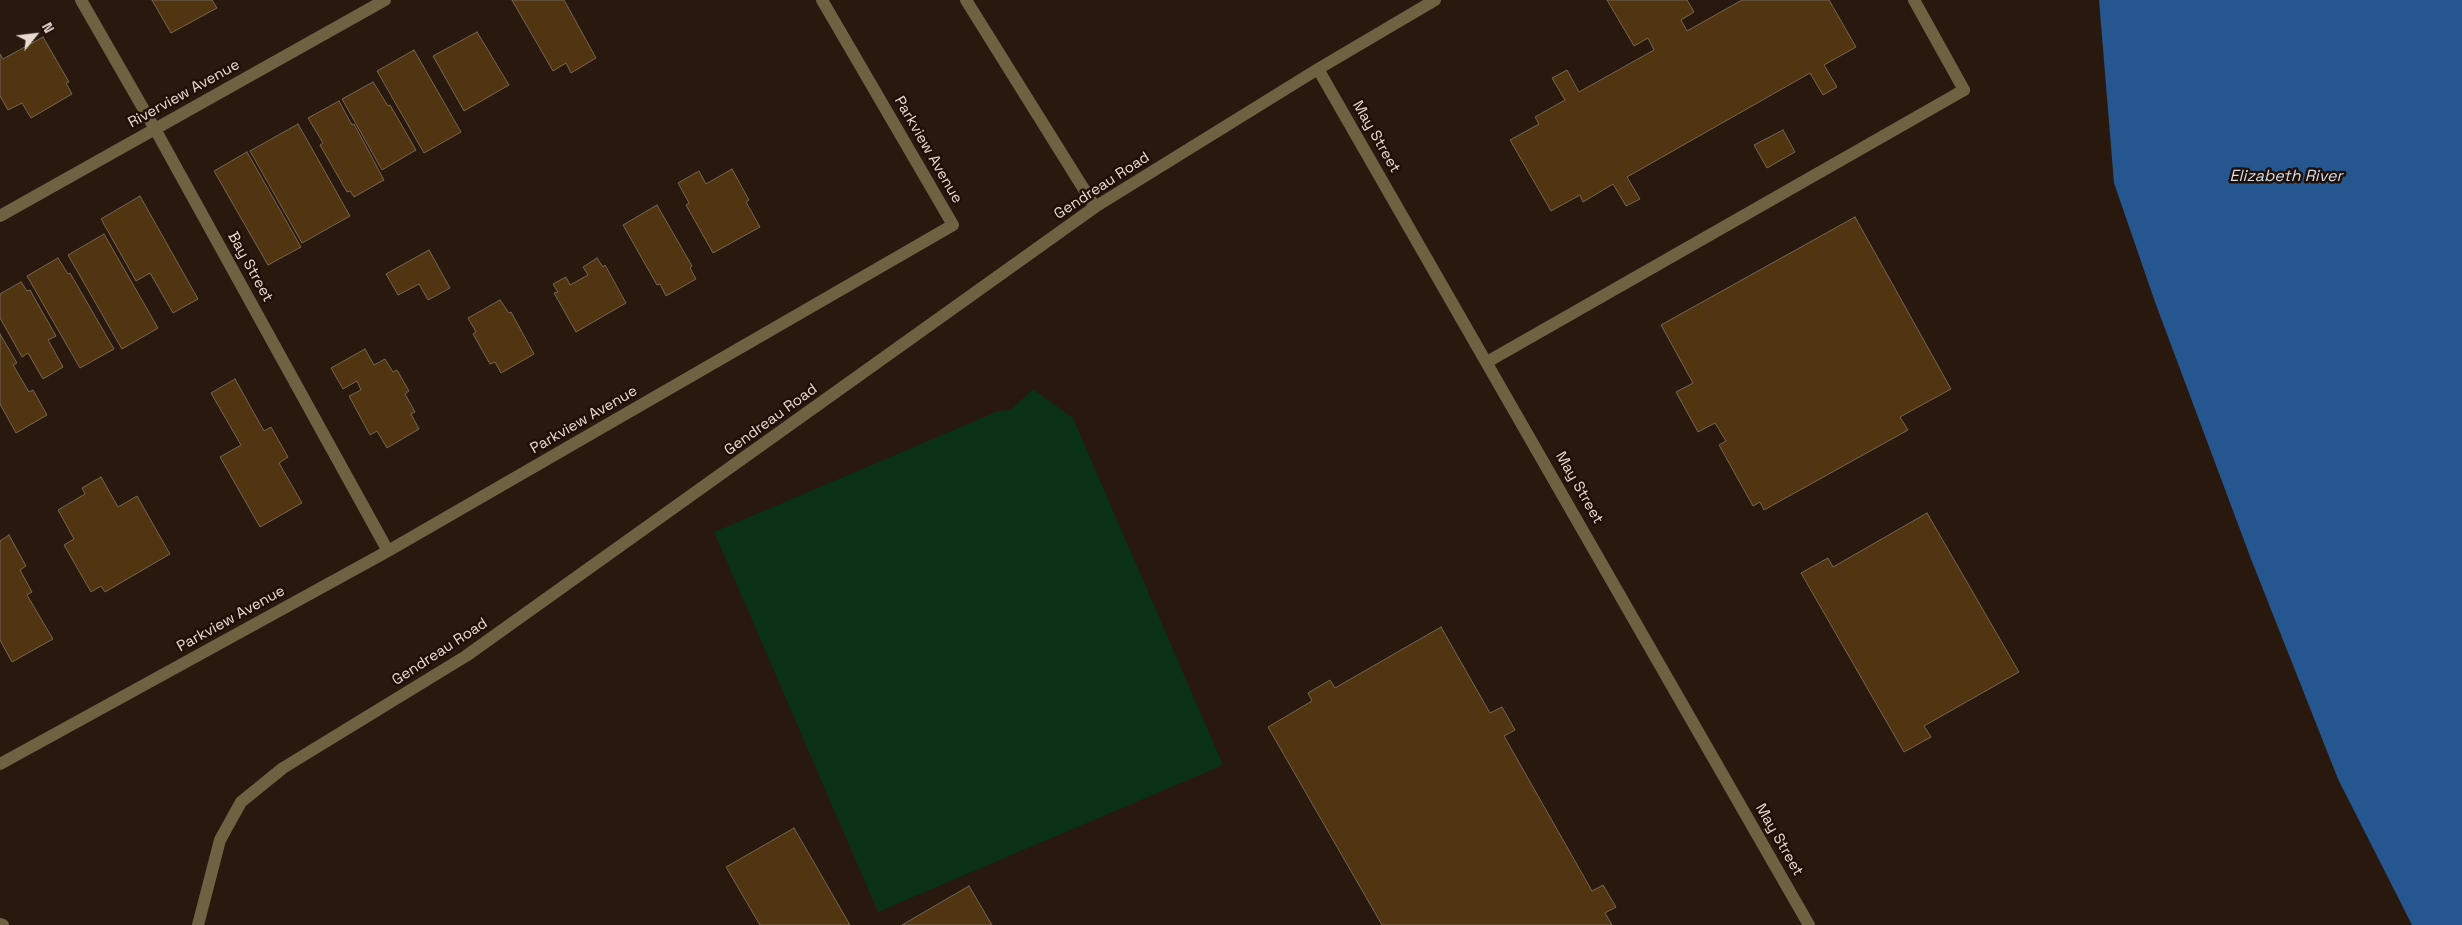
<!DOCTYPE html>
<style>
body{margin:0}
#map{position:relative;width:2462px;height:925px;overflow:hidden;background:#29180e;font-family:"Space Grotesk",sans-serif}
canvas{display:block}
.north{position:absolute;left:10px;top:10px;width:50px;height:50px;-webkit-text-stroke:4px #1f0f06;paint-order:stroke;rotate:61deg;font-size:14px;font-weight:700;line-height:20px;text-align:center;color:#e8dbd4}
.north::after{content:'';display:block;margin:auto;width:18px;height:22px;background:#e8dbd4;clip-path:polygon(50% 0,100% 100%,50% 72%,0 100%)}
</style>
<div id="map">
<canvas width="2462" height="925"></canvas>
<div class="north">N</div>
</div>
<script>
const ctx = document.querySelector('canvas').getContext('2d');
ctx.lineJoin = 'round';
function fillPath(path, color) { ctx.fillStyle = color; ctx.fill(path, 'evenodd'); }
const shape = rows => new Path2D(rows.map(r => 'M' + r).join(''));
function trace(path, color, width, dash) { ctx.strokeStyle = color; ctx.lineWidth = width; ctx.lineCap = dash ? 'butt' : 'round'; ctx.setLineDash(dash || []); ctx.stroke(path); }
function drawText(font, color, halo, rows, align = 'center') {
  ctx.font = font + ' "Space Grotesk",sans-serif'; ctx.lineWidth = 5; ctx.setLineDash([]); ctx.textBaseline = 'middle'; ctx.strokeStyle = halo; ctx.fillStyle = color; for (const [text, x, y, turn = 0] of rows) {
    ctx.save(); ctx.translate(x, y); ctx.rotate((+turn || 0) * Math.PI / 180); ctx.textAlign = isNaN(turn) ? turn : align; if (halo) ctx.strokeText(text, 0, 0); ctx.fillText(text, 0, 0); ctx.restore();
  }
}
fillPath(shape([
 [1033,389,1073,418,1223,765,878,912,714,532,996,412,1011,409]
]), '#0a3015');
fillPath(shape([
 [2088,0,2462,0,2462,925,2398,925,2301,735,2108,205]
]), '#25568f');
fillPath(shape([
 [2086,0,2099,0,2114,183,2155,302,2251,559,2338,779,2412,925,2396,925,2299,736,2105,206]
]), '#29180e');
const building = shape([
 [152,0,212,0,217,8,171,33,152,0],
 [512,0,564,0,596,58,571,73,566,63,553,71,512,0],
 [1607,0,1687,0,1694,12,1681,20,1687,31,1742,0,1829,0,1856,47,1824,65,1837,87,1823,95,1810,73,1627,177,1640,199,1626,206,1613,184,1583,202,1580,195,1551,211,1510,140,1539,124,1535,117,1565,100,1552,78,1567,70,1579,92,1654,50,1648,38,1634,46,1607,0],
 [477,32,509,85,464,111,433,56,477,32],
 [43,37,69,82,66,83,72,94,31,118,22,103,8,110,0,96,0,54,3,59,43,37],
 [414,50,461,132,424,153,377,71,414,50],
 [373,82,388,106,390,105,416,150,382,170,342,99,373,82],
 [339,101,352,125,354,124,384,180,354,197,350,191,347,192,320,145,323,143,308,118,339,101],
 [298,124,350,216,302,243,250,151,298,124],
 [1783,130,1795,152,1767,168,1754,145,1783,130],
 [247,152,301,247,268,265,214,171,247,152],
 [732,169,749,200,746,202,760,227,713,253,686,205,689,203,678,183,699,171,706,184,732,169],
 [140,196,198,299,173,313,150,273,136,281,101,219,140,196],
 [657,205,692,266,690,268,696,279,666,296,660,284,657,285,623,225,657,205],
 [1855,217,1951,389,1900,417,1908,430,1764,510,1760,502,1753,506,1719,445,1726,441,1715,423,1698,432,1676,392,1693,383,1661,325,1855,217],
 [104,234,158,328,122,349,68,255,104,234],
 [429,250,450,288,428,300,419,284,398,295,386,274,429,250],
 [58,258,68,274,70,273,114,349,80,368,27,276,58,258],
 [597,258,603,267,605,265,626,303,576,332,554,293,558,292,553,284,566,277,570,285,588,275,583,267,597,258],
 [21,282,27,291,30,290,56,336,48,340,63,367,43,379,28,353,22,357,0,318,0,294,21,282],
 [500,300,509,313,511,312,534,354,501,373,495,362,490,364,473,334,476,332,468,318,500,300],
 [0,334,17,363,13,365,29,392,33,390,47,415,16,433,0,404,0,334],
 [365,349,374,365,385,359,393,372,397,370,409,391,405,394,415,412,411,414,419,429,387,448,377,431,370,435,349,396,361,390,357,381,343,389,331,368,365,349],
 [235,379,264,431,271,427,288,457,279,463,302,503,260,527,220,457,241,445,211,393,235,379],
 [101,477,118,507,137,496,170,554,105,592,101,586,91,592,64,545,74,539,58,510,85,494,82,488,101,477],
 [1927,513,2019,672,1924,726,1931,737,1904,752,1801,573,1828,558,1833,567,1927,513],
 [9,535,26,566,20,570,32,592,27,595,53,639,12,662,0,640,0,541,9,535],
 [1441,627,1490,713,1502,707,1515,730,1504,736,1592,891,1603,885,1616,907,1605,913,1612,925,1382,925,1268,727,1312,701,1308,693,1330,680,1335,688,1441,627],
 [794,828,850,925,760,925,726,867,794,828],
 [969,886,992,925,902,925,969,886]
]);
fillPath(building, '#513510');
trace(building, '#766655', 1);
trace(shape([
 [966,0,1095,207],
 [1487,362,1964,90]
]), '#6f6243', 12);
trace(shape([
 [81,0,155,129,388,551],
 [1914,0,1964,90],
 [1318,69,1809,925],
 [0,216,385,0],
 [0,764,388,551,953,225,822,0],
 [0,924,3,925],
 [198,925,220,840,241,802,283,768,466,656,1095,207,1318,69,1435,0]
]), '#6f6243', 12);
drawText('15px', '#e8dbd4', '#1f0f06', [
 ["Riverview Avenue",184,94,-29],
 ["May Street",1376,137,60],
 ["Parkview Avenue",928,150,60],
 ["Gendreau Road",1102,186,-33],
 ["Bay Street",250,267,61],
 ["Parkview Avenue",584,420,-30],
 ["Gendreau Road",771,420,-36],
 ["May Street",1579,488,60],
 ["Parkview Avenue",231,619,-29],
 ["Gendreau Road",440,652,-33],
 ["May Street",1779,840,60]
]);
drawText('italic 16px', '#d1dff0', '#1f0f06', [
 ["Elizabeth River",2286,177]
]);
</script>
